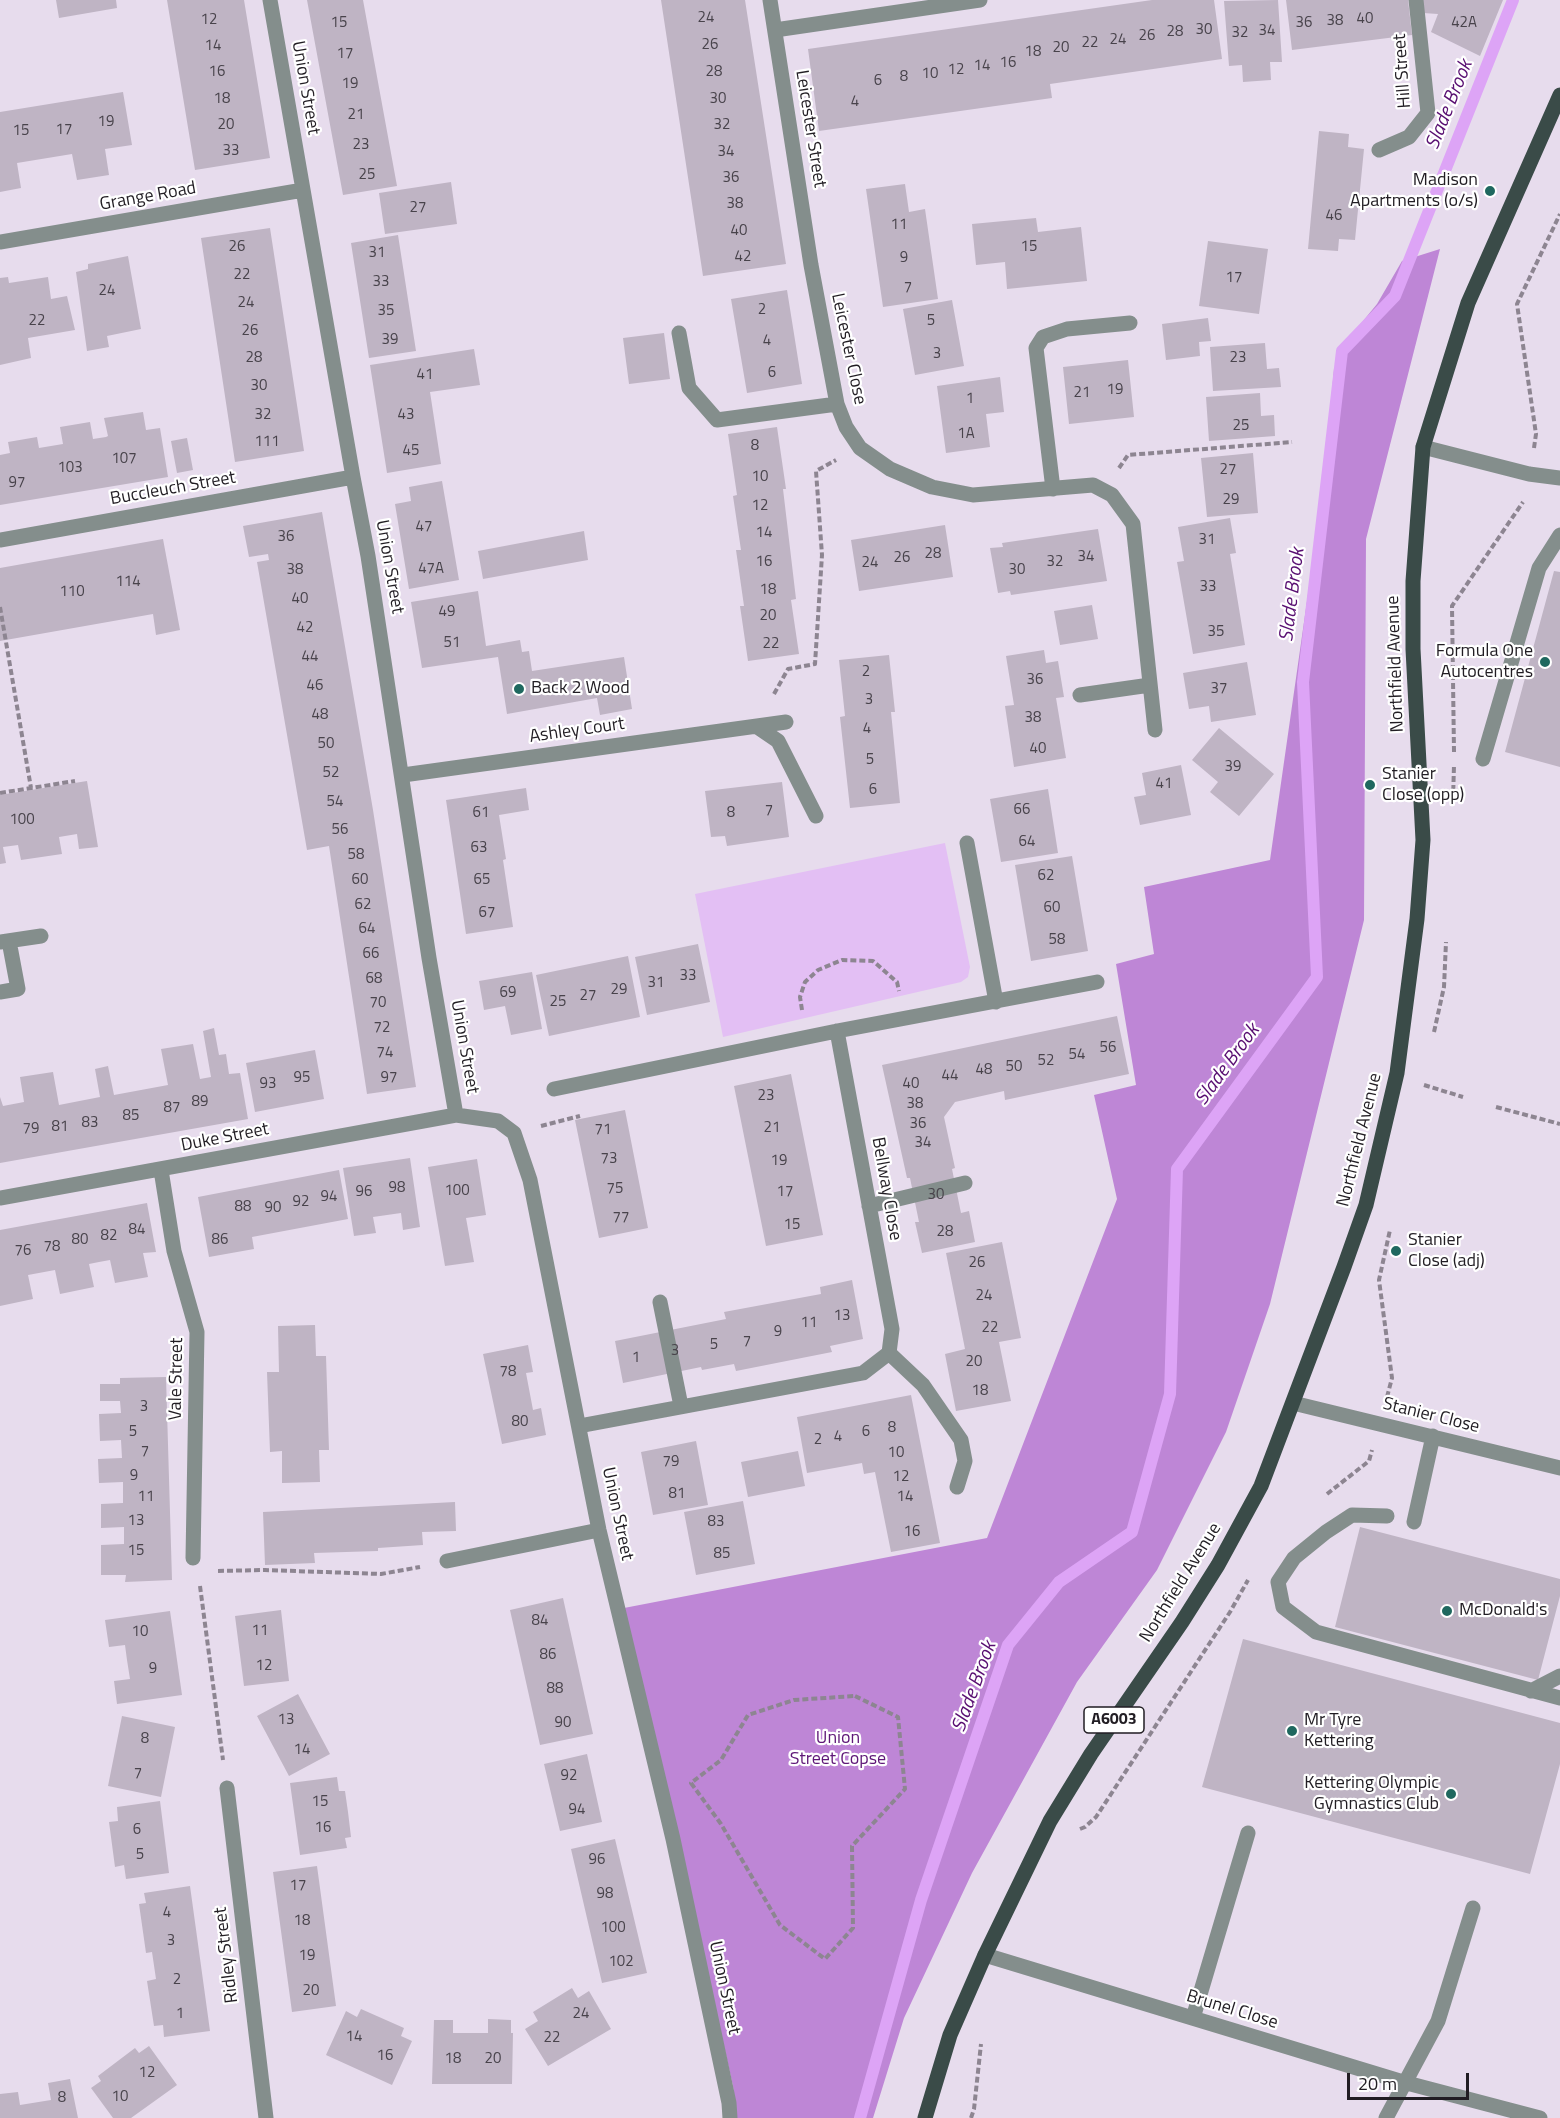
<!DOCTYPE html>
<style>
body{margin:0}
#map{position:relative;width:1560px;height:2118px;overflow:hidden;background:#e7dced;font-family:"Titillium Web",sans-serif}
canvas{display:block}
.scale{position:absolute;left:1347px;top:2073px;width:122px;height:27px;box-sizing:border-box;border:3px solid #211d23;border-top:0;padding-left:8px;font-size:18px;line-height:21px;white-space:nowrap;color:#211d23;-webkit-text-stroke:4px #fff;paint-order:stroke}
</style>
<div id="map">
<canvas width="1560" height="2118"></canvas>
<div class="scale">20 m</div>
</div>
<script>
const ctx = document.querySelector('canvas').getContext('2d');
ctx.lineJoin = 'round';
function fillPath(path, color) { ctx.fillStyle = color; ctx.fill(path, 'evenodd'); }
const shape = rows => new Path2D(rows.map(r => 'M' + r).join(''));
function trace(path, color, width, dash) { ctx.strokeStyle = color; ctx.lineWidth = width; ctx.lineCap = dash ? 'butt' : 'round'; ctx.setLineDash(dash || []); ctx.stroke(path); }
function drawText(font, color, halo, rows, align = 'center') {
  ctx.font = font + ' "Titillium Web",sans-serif'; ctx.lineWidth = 4.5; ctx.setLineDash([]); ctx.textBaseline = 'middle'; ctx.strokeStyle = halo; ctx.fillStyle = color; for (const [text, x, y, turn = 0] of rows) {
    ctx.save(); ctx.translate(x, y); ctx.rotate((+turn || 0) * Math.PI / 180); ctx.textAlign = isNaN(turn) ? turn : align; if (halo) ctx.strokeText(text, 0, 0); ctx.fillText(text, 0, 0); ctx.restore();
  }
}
fillPath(shape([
 [945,843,970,967,968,977,961,982,723,1037,695,894]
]), '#e3bff4');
fillPath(shape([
 [1440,249,1366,539,1364,920,1270,1304,1226,1432,1157,1570,1077,1682,972,1873,904,2018,873,2118,737,2118,733,2086,624,1608,987,1538,1117,1199,1094,1095,1136,1085,1116,964,1154,954,1144,887,1270,860,1322,496,1334,369,1345,343,1377,304,1402,261]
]), '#be86d6');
trace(shape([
 [860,2118,921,1900,1008,1645,1059,1582,1132,1532,1170,1394,1177,1169,1317,977,1303,682,1342,351,1395,296,1513,0]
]), '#dda4f6', 12);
fillPath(shape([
 [56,0,116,0,117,8,59,18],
 [167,0,244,0,270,158,195,170],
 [307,0,363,0,397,186,343,195],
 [661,0,745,0,786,264,703,276],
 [1152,0,1214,0,1222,59,1050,84,1052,98,819,131,808,49],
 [1278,0,1282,62,1270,62,1271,80,1243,82,1242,65,1229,66,1224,1],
 [1286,0,1408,0,1412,35,1292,50],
 [1421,0,1503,0,1480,56,1431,32,1438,14,1423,13],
 [123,92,132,145,105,149,109,175,77,180,72,154,17,163,21,188,0,192,0,112],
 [1319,131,1349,134,1348,147,1364,149,1355,240,1339,239,1338,251,1308,249],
 [451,182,457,224,385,234,379,193],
 [905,184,909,212,925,209,938,299,883,307,866,189],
 [1036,218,1038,232,1081,227,1087,281,1007,289,1005,262,976,265,972,224],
 [270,228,304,451,235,462,201,238],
 [398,235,416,351,369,358,351,243],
 [1208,241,1268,249,1259,314,1199,306],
 [128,256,141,329,107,336,109,347,87,351,76,272,88,269,88,264],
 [8,277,9,283,48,277,51,299,67,296,75,330,28,338,31,358,0,365,0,278],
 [787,290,802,384,747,393,731,299],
 [952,300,964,366,915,375,903,309],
 [1208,318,1211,341,1199,342,1200,356,1166,360,1162,324],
 [664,333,670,379,629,384,623,338],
 [1265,343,1267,369,1279,368,1281,387,1213,391,1210,347],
 [474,349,480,385,430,392,441,464,387,473,370,365],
 [1128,360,1134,417,1069,424,1063,367],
 [1000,377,1004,412,986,414,990,447,946,453,937,386],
 [1260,393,1261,416,1274,415,1275,436,1209,441,1206,397],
 [143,412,146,430,160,428,168,477,0,505,0,455,10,453,8,442,37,437,39,448,63,444,60,427,90,422,93,439,106,437,108,436,104,418],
 [777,427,786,489,783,489,796,599,791,600,799,654,748,661,740,606,744,606,736,550,741,550,733,496,737,495,728,434],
 [187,438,193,470,177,473,171,441],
 [1253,453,1258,513,1207,517,1201,458],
 [442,481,459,580,409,589,395,504,411,501,409,487],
 [322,512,373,810,416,1087,367,1094,329,846,307,850,257,562,269,560,268,554,249,557,243,526],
 [1230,518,1236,553,1230,554,1245,645,1193,654,1177,562,1184,561,1178,527],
 [945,525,953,577,859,591,851,540],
 [1098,529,1107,581,1011,595,1010,591,998,593,990,548,1003,547,1002,543],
 [584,531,588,560,483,579,478,551],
 [163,539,180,630,156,635,153,614,0,641,0,568],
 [1554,571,1560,572,1560,767,1505,752],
 [478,591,486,646,520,640,522,652,529,651,532,671,624,657,632,709,600,715,597,698,507,714,498,657,422,668,411,602],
 [1092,605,1098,639,1060,645,1054,611],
 [1044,650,1046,663,1058,661,1064,697,1056,698,1066,758,1014,767,1005,706,1014,705,1006,656],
 [889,655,895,712,891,712,900,803,850,808,840,717,845,716,839,660],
 [1247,662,1256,715,1211,722,1209,706,1189,709,1183,673],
 [1219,728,1274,774,1239,816,1210,792,1218,782,1192,760],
 [1181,765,1191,815,1140,825,1134,797,1146,795,1142,773],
 [87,781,98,847,79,849,77,834,59,837,62,854,21,860,18,845,3,847,6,863,0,864,0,795],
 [782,782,789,837,727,846,725,836,711,837,705,791],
 [526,788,529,810,499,815,506,859,503,860,513,927,466,934,446,800],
 [1048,789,1058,853,1001,862,990,799],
 [1072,856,1088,951,1031,961,1015,865],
 [698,944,710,1002,647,1015,635,957],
 [628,956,640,1017,549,1036,536,975],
 [532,972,542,1029,511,1035,505,1006,484,1010,479,981],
 [1117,1016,1129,1074,1005,1100,1004,1091,955,1102,944,1117,955,1168,952,1169,961,1213,969,1211,975,1242,922,1253,915,1222,919,1222,910,1178,907,1178,882,1065],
 [214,1028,219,1055,226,1054,229,1074,240,1073,248,1119,0,1163,0,1097,3,1106,24,1102,20,1077,53,1072,59,1105,100,1097,95,1069,108,1066,114,1095,168,1085,161,1049,193,1044,200,1079,211,1077,203,1031],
 [315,1050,324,1099,255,1112,246,1063],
 [791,1074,823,1235,766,1246,734,1086],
 [625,1110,648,1228,599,1238,575,1120],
 [410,1158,420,1227,403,1230,401,1213,373,1217,376,1233,354,1236,343,1168],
 [477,1159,486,1215,466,1218,474,1262,445,1266,428,1167],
 [339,1170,348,1219,252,1237,254,1249,209,1257,198,1197],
 [147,1203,156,1252,143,1253,148,1277,115,1283,110,1260,99,1262,89,1264,94,1287,60,1294,55,1270,28,1275,33,1299,0,1306,0,1230],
 [1002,1242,1021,1338,999,1342,1011,1401,956,1411,945,1354,965,1349,946,1253],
 [852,1280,863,1339,830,1346,832,1352,736,1371,734,1364,702,1370,701,1367,623,1383,615,1341,726,1319,724,1312,821,1294,820,1287],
 [315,1325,316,1356,326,1356,329,1450,319,1450,320,1482,282,1483,282,1451,270,1452,267,1372,279,1372,278,1326],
 [528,1345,533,1372,526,1373,533,1410,541,1408,546,1435,502,1444,483,1354],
 [166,1377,172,1580,125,1582,126,1575,101,1575,101,1545,124,1544,124,1527,101,1528,101,1504,123,1503,123,1482,99,1483,98,1459,122,1458,121,1440,100,1441,99,1414,121,1413,120,1401,100,1401,100,1384,120,1384,120,1378],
 [911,1395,940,1543,891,1552,875,1472,864,1474,862,1463,807,1473,797,1417],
 [696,1441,708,1505,653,1515,641,1452],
 [798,1451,805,1486,748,1497,741,1462],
 [743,1501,755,1564,696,1575,684,1512],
 [455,1502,456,1531,422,1532,423,1545,378,1548,378,1551,314,1553,315,1563,265,1565,263,1512],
 [1360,1527,1560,1579,1560,1596,1538,1680,1335,1627],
 [563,1598,593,1734,540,1745,510,1610],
 [281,1610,289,1681,244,1686,235,1616],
 [170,1611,182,1695,117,1704,114,1681,130,1679,127,1660,125,1645,109,1647,105,1620],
 [1243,1639,1560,1723,1560,1764,1530,1874,1202,1787],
 [298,1694,330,1754,289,1776,257,1716],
 [122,1716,175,1727,161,1797,108,1786],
 [587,1754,602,1822,560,1831,544,1764],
 [337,1777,339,1791,345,1791,348,1812,351,1837,345,1838,347,1848,300,1855,290,1783],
 [160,1801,169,1873,126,1879,124,1865,115,1867,109,1822,118,1821,117,1807],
 [615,1839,647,1973,602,1983,571,1849],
 [317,1866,336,2006,292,2012,273,1872],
 [190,1886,210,2031,164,2037,163,2025,154,2026,147,1981,156,1979,152,1952,146,1953,139,1904,146,1903,144,1893],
 [572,1988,578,1998,589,1991,611,2029,548,2066,525,2029,538,2021,533,2012],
 [361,2009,404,2028,401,2036,412,2041,392,2085,326,2055,346,2011,357,2017],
 [488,2019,511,2020,511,2033,513,2033,512,2084,432,2084,434,2020,453,2020,453,2033,488,2033],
 [149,2046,177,2085,131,2118,113,2118,91,2088,101,2081,98,2076,135,2048,139,2053],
 [70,2079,78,2118,0,2118,0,2094,18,2092,20,2105,51,2100,48,2083]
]), '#bfb4c4');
trace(shape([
 [1534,448,1536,434,1517,304,1560,214],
 [1119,468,1128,455,1292,442],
 [0,607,31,788],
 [774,694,788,669,815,664,822,555,816,471,836,460],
 [1454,752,1452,606,1523,502],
 [0,793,75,781],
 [1453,800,1454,765],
 [802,1010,800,997,805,982,818,970,842,960,873,961,897,982,899,991],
 [1434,1032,1444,987,1446,942],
 [1424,1085,1463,1097],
 [1496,1107,1560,1124],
 [541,1126,580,1116],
 [1387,1397,1392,1378,1379,1280,1390,1230],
 [1327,1494,1369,1461,1372,1450],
 [218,1571,265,1570,381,1574,420,1567],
 [200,1586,223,1760],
 [855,1696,898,1717,905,1789,852,1846,853,1928,825,1959,780,1925,721,1824,691,1783,721,1760,748,1715,794,1700,855,1696],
 [1080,1829,1085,1827,1096,1817,1230,1612,1248,1580],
 [971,2118,974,2109,981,2044]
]), '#8d8591', 4, [6, 3]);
trace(shape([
 [270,0,353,477,368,556,429,958,456,1115,498,1121,514,1133,530,1180,599,1530,673,1839,729,2103,730,2118],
 [770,0,811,265,837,404,846,427,860,448,890,469,932,487,973,495,1093,485,1112,495,1133,524,1155,730],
 [775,30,980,0],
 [1379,150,1409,137,1428,113,1416,0],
 [0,242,303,190],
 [679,333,689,388,717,420,837,404],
 [1423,447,1529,474,1560,478],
 [1053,489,1036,348,1043,337,1067,329,1130,323],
 [0,540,353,477],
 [1080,695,1150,685],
 [756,726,778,741,816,816],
 [1483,759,1539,568,1560,535],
 [403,775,786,722],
 [967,843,996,1002],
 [0,942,41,936],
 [0,992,18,989,9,941],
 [554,1089,837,1031,1097,982],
 [161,1170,174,1251,197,1332,193,1558],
 [0,1198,456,1115],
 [869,1206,965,1183],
 [660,1302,681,1406],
 [889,1353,923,1385,961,1440,965,1461,957,1487],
 [1293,1403,1560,1468],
 [579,1426,863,1373,889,1353,892,1329,837,1031],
 [1387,1516,1352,1515,1326,1532,1294,1558,1278,1582,1283,1607,1316,1632,1560,1698],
 [1414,1522,1433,1436],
 [447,1561,599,1530],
 [1531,1691,1560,1676],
 [227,1788,266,2118],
 [985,1955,1403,2082,1540,2118],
 [1193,2018,1248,1833],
 [1386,2118,1438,2021,1473,1908]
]), '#848e8c', 15);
trace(shape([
 [925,2118,950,2035,985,1955,1050,1821,1091,1754,1182,1622,1218,1565,1261,1486,1344,1267,1366,1205,1397,1073,1417,919,1423,840,1413,649,1413,581,1423,447,1468,303,1560,95]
]), '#3a4b48', 15);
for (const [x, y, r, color] of [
 [1490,191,6,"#1f685f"],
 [1545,662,6,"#1f685f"],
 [519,689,6,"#1f685f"],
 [1370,785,6,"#1f685f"],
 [1396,1251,6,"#1f685f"],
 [1447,1611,6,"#1f685f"],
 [1292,1731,6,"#1f685f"],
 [1451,1794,6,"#1f685f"]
]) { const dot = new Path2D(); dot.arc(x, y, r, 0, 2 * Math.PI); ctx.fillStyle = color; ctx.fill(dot); trace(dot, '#fff', 2); }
drawText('15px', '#48434b', null, [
 ["24",706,18],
 ["40",1365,19],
 ["12",209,20],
 ["38",1335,21],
 ["15",339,23],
 ["36",1304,23],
 ["42A",1464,23],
 ["30",1204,30],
 ["34",1267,31],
 ["28",1175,32],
 ["32",1240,33],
 ["26",1147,36],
 ["24",1118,40],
 ["22",1090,43],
 ["26",710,45],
 ["14",213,46],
 ["20",1061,48],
 ["18",1033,52],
 ["17",345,54],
 ["16",1008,63],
 ["14",982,66],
 ["12",956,70],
 ["16",217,72],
 ["28",714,72],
 ["10",930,74],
 ["8",904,77],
 ["6",878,81],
 ["19",350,84],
 ["18",222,99],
 ["30",718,99],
 ["4",855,102],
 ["21",356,115],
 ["19",106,122],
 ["20",226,125],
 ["32",722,125],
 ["17",64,130],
 ["15",21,131],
 ["23",361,145],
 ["33",231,151],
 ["34",726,152],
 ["25",367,175],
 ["36",731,178],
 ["38",735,204],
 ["27",418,208],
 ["46",1334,216],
 ["11",899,225],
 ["40",739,231],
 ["26",237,247],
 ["15",1029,247],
 ["31",377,253],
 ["42",743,257],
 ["9",904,258],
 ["22",242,275],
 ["17",1234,278],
 ["33",381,282],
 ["7",908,288],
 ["24",107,291],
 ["24",246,303],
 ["2",762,310],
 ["35",386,311],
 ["22",37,321],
 ["5",931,321],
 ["26",250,331],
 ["39",390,340],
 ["4",767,341],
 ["3",937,354],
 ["28",254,358],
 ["23",1238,358],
 ["6",772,373],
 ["41",425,375],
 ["30",259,386],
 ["19",1115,390],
 ["21",1082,393],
 ["1",970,399],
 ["32",263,415],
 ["43",406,415],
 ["25",1241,426],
 ["1A",966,434],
 ["111",267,442],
 ["8",755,446],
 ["45",411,451],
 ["107",124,459],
 ["103",70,468],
 ["27",1228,470],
 ["10",760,477],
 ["97",17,483],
 ["29",1231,500],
 ["12",760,506],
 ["47",424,527],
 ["14",764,533],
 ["36",286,537],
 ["31",1207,540],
 ["28",933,554],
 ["34",1086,557],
 ["26",902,558],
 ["16",764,562],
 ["32",1055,562],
 ["24",870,563],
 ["47A",431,569],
 ["38",295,570],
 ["30",1017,570],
 ["114",128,582],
 ["33",1208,587],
 ["18",768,590],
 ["110",72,592],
 ["40",300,599],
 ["49",447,612],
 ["20",768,616],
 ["42",305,628],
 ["35",1216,632],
 ["51",452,643],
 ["22",771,644],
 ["44",310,657],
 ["2",866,672],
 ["36",1035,680],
 ["46",315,686],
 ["37",1219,689],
 ["3",869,700],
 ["48",320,715],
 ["38",1033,718],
 ["4",867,729],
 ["50",326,744],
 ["40",1038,749],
 ["5",870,760],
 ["39",1233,767],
 ["52",331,773],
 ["41",1164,784],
 ["6",873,790],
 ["54",335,802],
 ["66",1022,810],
 ["7",769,811],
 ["61",481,813],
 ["8",731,813],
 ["100",22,820],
 ["56",340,830],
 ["64",1027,842],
 ["63",479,848],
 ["58",356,855],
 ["62",1046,876],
 ["60",360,880],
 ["65",482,880],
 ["62",363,905],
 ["60",1052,908],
 ["67",487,913],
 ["64",367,929],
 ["58",1057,940],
 ["66",371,954],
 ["33",688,976],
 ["68",374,979],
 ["31",656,983],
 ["29",619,990],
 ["69",508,993],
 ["27",588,996],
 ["25",558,1002],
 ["70",378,1003],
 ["72",382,1028],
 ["56",1108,1048],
 ["74",385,1053],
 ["54",1077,1055],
 ["52",1046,1061],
 ["50",1014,1067],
 ["48",984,1070],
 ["44",950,1076],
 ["95",302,1078],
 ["97",389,1078],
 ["93",268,1084],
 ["40",911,1084],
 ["23",766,1096],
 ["89",200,1102],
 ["38",915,1104],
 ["87",172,1108],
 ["85",131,1116],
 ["83",90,1123],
 ["36",918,1124],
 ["81",60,1127],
 ["21",772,1128],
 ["79",31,1129],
 ["71",603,1130],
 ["34",923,1143],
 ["73",609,1159],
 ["19",779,1161],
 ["98",397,1188],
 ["75",615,1189],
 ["100",457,1191],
 ["96",364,1192],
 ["17",785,1192],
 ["30",936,1195],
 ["94",329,1197],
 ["92",301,1202],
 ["88",243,1207],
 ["90",273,1208],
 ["77",621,1218],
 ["15",792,1225],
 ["84",137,1230],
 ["28",945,1232],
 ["82",109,1236],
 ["80",80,1240],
 ["86",220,1240],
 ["78",52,1247],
 ["76",23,1251],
 ["26",977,1263],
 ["24",984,1296],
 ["13",842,1316],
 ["11",809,1323],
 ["22",990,1328],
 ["9",778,1332],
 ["7",747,1342],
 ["5",714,1345],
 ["3",675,1351],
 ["1",636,1358],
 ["20",974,1362],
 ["78",508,1372],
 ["18",980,1391],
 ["3",144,1407],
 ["80",520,1422],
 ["8",892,1428],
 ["5",133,1432],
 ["6",866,1432],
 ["4",838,1437],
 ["2",818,1440],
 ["7",145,1452],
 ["10",896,1453],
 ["79",671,1462],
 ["9",134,1476],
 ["12",901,1477],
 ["81",677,1494],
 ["11",146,1497],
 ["14",905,1497],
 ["13",136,1521],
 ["83",716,1522],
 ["16",912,1532],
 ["15",136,1551],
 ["85",722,1554],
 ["84",540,1621],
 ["11",260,1631],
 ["10",140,1632],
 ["86",548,1655],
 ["12",264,1666],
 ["9",153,1669],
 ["88",555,1689],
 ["13",286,1720],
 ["90",563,1723],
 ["8",145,1739],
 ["14",302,1750],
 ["7",138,1774],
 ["92",569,1776],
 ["15",320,1802],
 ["94",577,1810],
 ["16",323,1828],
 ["6",137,1830],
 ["5",140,1855],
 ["96",597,1860],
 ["17",298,1886],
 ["98",605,1894],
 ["4",167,1913],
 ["18",302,1921],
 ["100",613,1928],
 ["3",171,1941],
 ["19",307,1956],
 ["102",621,1962],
 ["2",177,1980],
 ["20",311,1991],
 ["1",180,2014],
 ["24",581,2014],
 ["14",354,2037],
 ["22",552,2038],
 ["16",385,2056],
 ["18",453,2059],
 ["20",493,2059],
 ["12",147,2073],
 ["10",120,2097],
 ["8",62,2098]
]);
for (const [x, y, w] of [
 [1114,1720,60]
]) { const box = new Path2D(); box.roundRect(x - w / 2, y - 13, w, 26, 4.5); ctx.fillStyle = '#fff'; ctx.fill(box); trace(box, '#211d23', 1.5); }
drawText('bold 16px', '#211d23', null, [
 ["A6003",1114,1720]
]);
drawText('18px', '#211d23', '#fff', [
 ["Hill Street",1403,71,-94],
 ["Union Street",305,88,80],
 ["Leicester Street",810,129,81],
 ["Grange Road",148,197,-10],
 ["Leicester Close",848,349,78],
 ["Buccleuch Street",173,489,-10],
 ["Union Street",389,567,80],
 ["Northfield Avenue",1396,664,-92],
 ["Ashley Court",577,731,-8],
 ["Union Street",464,1047,80],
 ["Duke Street",225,1138,-11],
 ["Northfield Avenue",1360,1140,-76],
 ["Bellway Close",886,1189,80],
 ["Vale Street",177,1379,-89],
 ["Stanier Close",1431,1416,14],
 ["Union Street",617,1514,78],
 ["Northfield Avenue",1181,1583,-58],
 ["Ridley Street",227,1955,-97],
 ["Union Street",724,1988,78],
 ["Brunel Close",1232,2010,17]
]);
drawText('18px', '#211d23', '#fff', [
 ["Madison",1478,181,"right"],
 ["Apartments (o/s)",1478,202,"right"],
 ["Formula One",1533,652,"right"],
 ["Autocentres",1533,673,"right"],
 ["Back 2 Wood",531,689],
 ["Stanier",1382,775],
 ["Close (opp)",1382,796],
 ["Stanier",1408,1241],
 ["Close (adj)",1408,1262],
 ["McDonald's",1459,1611],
 ["Mr Tyre",1304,1721],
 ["Kettering",1304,1742],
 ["Kettering Olympic",1439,1784,"right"],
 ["Gymnastics Club",1439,1805,"right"]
], 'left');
drawText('18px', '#5e1777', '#fff', [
 ["Union",838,1739],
 ["Street Copse",838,1760]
]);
drawText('italic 20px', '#580e71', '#fff', [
 ["Slade Brook",1450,105,-68],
 ["Slade Brook",1293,595,-83],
 ["Slade Brook",1228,1065,-54],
 ["Slade Brook",975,1687,-70]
]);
</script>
